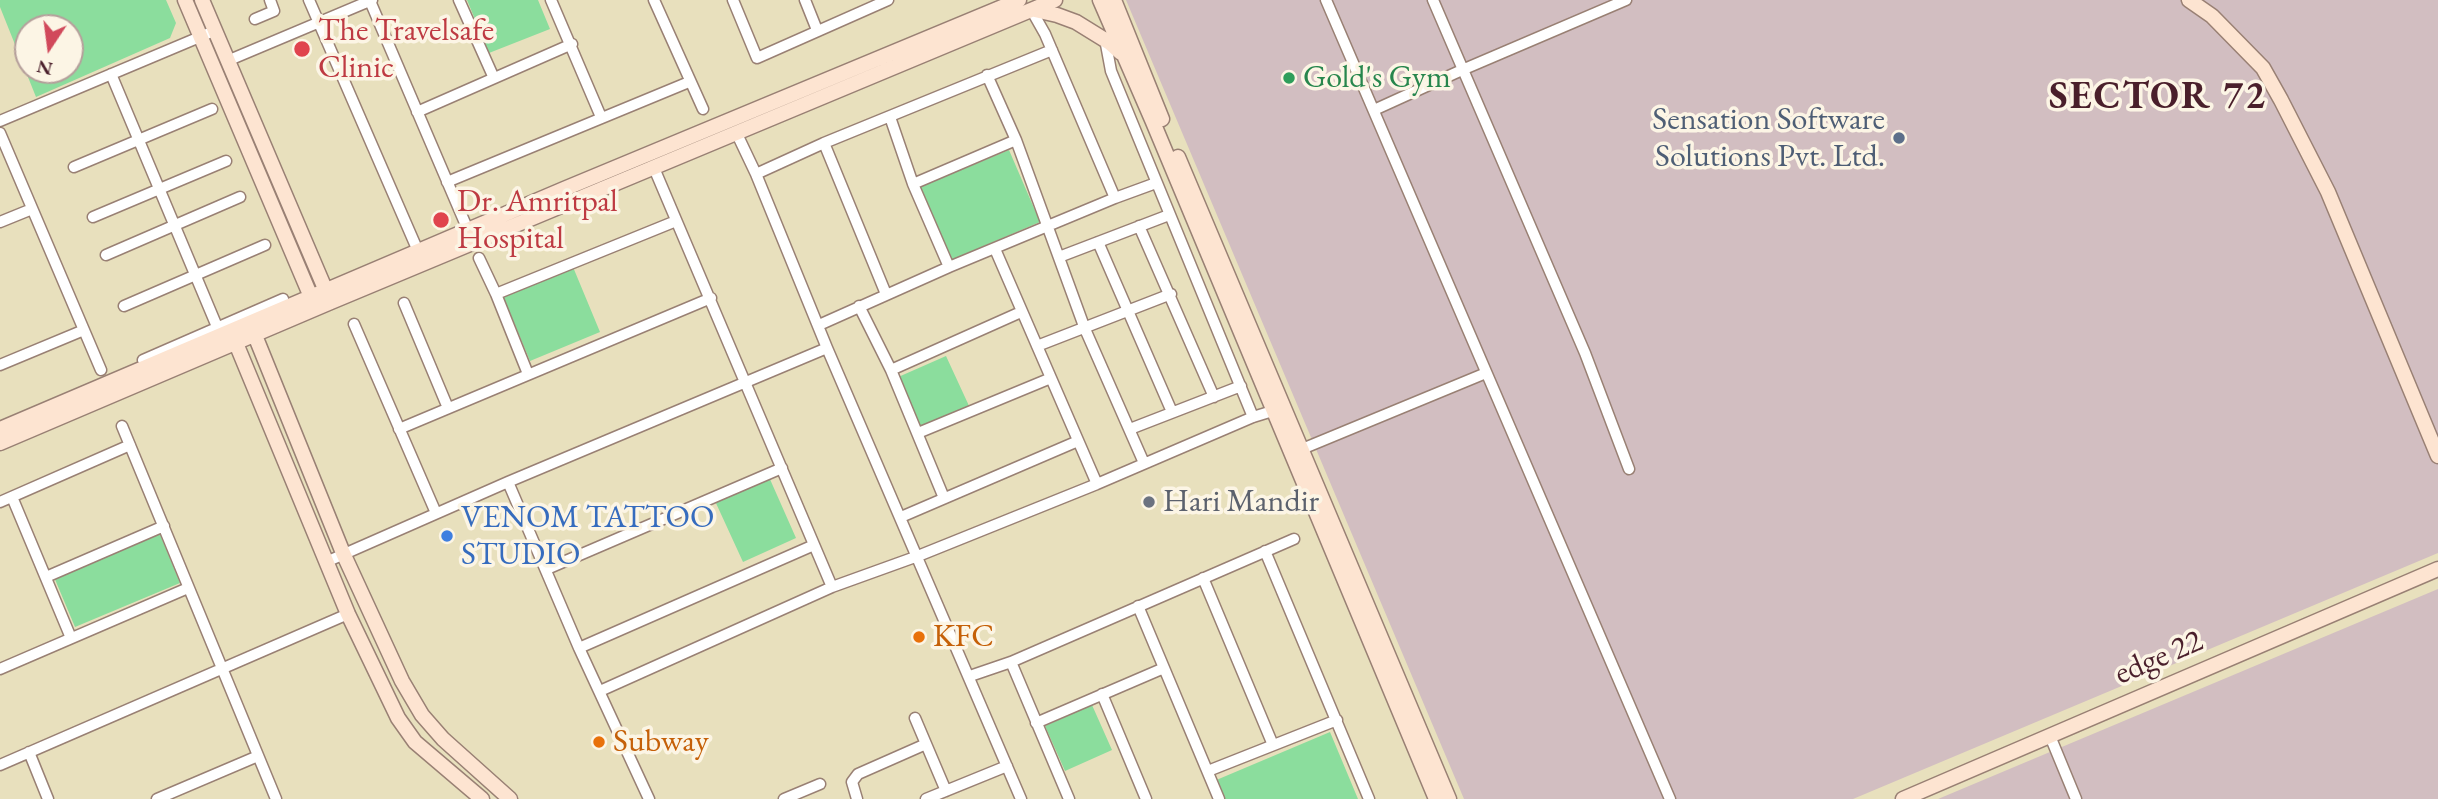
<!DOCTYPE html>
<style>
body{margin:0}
#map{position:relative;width:2438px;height:799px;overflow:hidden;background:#e8e0bd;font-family:"EB Garamond",serif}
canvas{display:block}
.north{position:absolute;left:14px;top:14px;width:70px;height:70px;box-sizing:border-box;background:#fcf5e5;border:2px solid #b59f9b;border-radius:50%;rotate:193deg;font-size:19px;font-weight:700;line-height:28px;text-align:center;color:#4a1f2b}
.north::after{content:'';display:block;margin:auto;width:24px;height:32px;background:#d1495b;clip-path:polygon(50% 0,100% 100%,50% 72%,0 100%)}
</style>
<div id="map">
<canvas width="2438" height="799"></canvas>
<div class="north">N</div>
</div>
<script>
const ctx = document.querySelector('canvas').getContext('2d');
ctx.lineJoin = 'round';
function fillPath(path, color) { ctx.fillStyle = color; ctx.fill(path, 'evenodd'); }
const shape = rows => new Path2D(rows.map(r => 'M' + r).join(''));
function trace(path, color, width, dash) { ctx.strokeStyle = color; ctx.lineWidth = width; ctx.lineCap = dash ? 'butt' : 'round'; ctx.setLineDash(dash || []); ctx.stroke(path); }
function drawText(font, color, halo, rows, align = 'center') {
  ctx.font = font + ' "EB Garamond",serif'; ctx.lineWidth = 7; ctx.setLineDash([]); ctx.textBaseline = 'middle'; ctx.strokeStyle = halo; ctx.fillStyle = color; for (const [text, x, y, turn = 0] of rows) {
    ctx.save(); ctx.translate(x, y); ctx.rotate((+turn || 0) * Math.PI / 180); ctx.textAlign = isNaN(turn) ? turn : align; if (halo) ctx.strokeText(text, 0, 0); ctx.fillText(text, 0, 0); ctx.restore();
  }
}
fillPath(shape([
 [1126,0,2438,0,2438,553,1853,799,1464,799],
 [2438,589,2438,799,1938,799]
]), '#d2bec1');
fillPath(shape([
 [0,0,166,0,176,23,170,38,36,97,0,7],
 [28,28,70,28,70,70,28,70],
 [467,0,538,0,550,29,489,53],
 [1009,150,1040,222,951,260,920,187],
 [573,267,600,332,530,361,503,296],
 [946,356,970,408,919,431,896,378],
 [769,477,796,538,743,562,715,501],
 [159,532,180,583,75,627,54,577],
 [1092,705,1112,750,1065,771,1045,726],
 [1330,732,1358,799,1222,799,1214,781]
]), '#8bdd9d');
const street = shape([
 [309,0,418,251],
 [459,0,493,76],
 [551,0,601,117],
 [654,0,703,109],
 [733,0,757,58,888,0],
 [805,0,817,30],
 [1326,0,1670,799],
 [1433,0,1585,353,1629,469],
 [370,1,465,223],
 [1032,11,1045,34,1115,198],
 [255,19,274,11,270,0],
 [1105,39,1111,71,1253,417],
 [227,61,372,0],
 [111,74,218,329],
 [987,75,1016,140,1085,329,1144,463],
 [1374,110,1462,70,1626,0],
 [417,112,572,44],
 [890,117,913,184,949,267],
 [0,121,214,31],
 [0,133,101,370],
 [737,134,756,174,827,348,1021,799],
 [824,143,886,294],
 [74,167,212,109],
 [654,168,832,587],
 [756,174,824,143,1052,50],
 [447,182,689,82],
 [913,184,1016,140],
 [93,217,226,161],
 [0,222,32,209],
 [1139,226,1214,397],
 [1098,242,1172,412],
 [995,249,1097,484],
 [106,255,240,197],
 [1059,257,1169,215],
 [479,258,496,294,528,374],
 [496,294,676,221],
 [404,303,448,408],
 [124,306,265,245],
 [859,306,891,370,944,498],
 [354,324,436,513],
 [819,325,949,267,1115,198,1156,183],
 [1037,346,1171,294],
 [143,360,283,299],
 [0,365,84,330],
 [891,370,1021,312],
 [122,426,276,799],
 [399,429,711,298],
 [1130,429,1241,386],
 [918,433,1051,378],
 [1302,449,1486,373],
 [508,482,579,648,649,799],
 [12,497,71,638],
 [0,502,130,445],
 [901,517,1078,441],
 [1265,551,1369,799],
 [326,562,508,482,827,348],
 [547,569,782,468],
 [46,577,164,526],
 [1203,578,1273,745],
 [1138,606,1219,799],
 [579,648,814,545],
 [1011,662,1069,799],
 [0,669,188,588],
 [970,676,1011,662,1294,539],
 [600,691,832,587,918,556,1097,484,1253,417,1279,409],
 [1102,694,1146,799],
 [915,718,946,791],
 [1036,723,1164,668],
 [2050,736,2076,799],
 [29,752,48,799],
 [0,765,348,614],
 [1208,771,1337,720],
 [157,799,258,756],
 [784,799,820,784],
 [857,799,852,782,858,774,926,744],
 [926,799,1007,766]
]);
const secondary = shape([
 [185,0,314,304],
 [202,0,329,298],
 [1100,0,1153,122,1436,799],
 [1114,0,1162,119],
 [2189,0,2212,16,2263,68,2281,100,2328,192,2438,456],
 [1035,10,1057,15,1076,22,1110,43,1121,53],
 [1178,157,1449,799],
 [252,328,343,553,402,681,422,715,443,739,510,799],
 [233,336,348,614,398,718,415,742,482,799],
 [0,429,564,189,1019,0],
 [0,443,331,302,1055,0],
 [1903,799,2438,569]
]);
trace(street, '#998074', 13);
trace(secondary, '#998074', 17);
trace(street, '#fff', 10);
trace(secondary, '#fde4d1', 14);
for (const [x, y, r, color] of [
 [302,49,9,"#e0444e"],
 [1289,78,7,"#2e9e5b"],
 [1899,138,7,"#5c6f8a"],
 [441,220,9,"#e0444e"],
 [1149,502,7,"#6b7280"],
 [447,536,7,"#3f7fe0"],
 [919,637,7,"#e8710a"],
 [599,742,7,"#e8710a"]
]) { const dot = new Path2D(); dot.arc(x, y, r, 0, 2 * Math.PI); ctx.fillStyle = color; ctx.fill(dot); trace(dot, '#fcf5e5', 2.5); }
drawText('32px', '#be3a42', '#fcf5e5', [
 ["The Travelsafe",318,31],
 ["Clinic",318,68],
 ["Dr. Amritpal",457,202],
 ["Hospital",457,239]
], 'left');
drawText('32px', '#27864d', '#fcf5e5', [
 ["Gold's Gym",1303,78]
], 'left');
drawText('32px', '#4e5e75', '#fcf5e5', [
 ["Sensation Software",1885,120],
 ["Solutions Pvt. Ltd.",1885,157]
], 'right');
drawText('32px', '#5b616d', '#fcf5e5', [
 ["Hari Mandir",1163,502]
], 'left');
drawText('32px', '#366cbe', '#fcf5e5', [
 ["VENOM TATTOO",461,518],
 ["STUDIO",461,555]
], 'left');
drawText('32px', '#c56008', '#fcf5e5', [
 ["KFC",933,637],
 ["Subway",613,742]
], 'left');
drawText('32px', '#4a1f2b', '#fcf5e5', [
 ["edge 22",2159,658,-23]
]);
ctx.letterSpacing = '2px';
drawText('bold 38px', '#4a1f2b', '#fcf5e5', [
 ["SECTOR 72",2158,98]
]);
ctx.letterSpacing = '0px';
</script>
